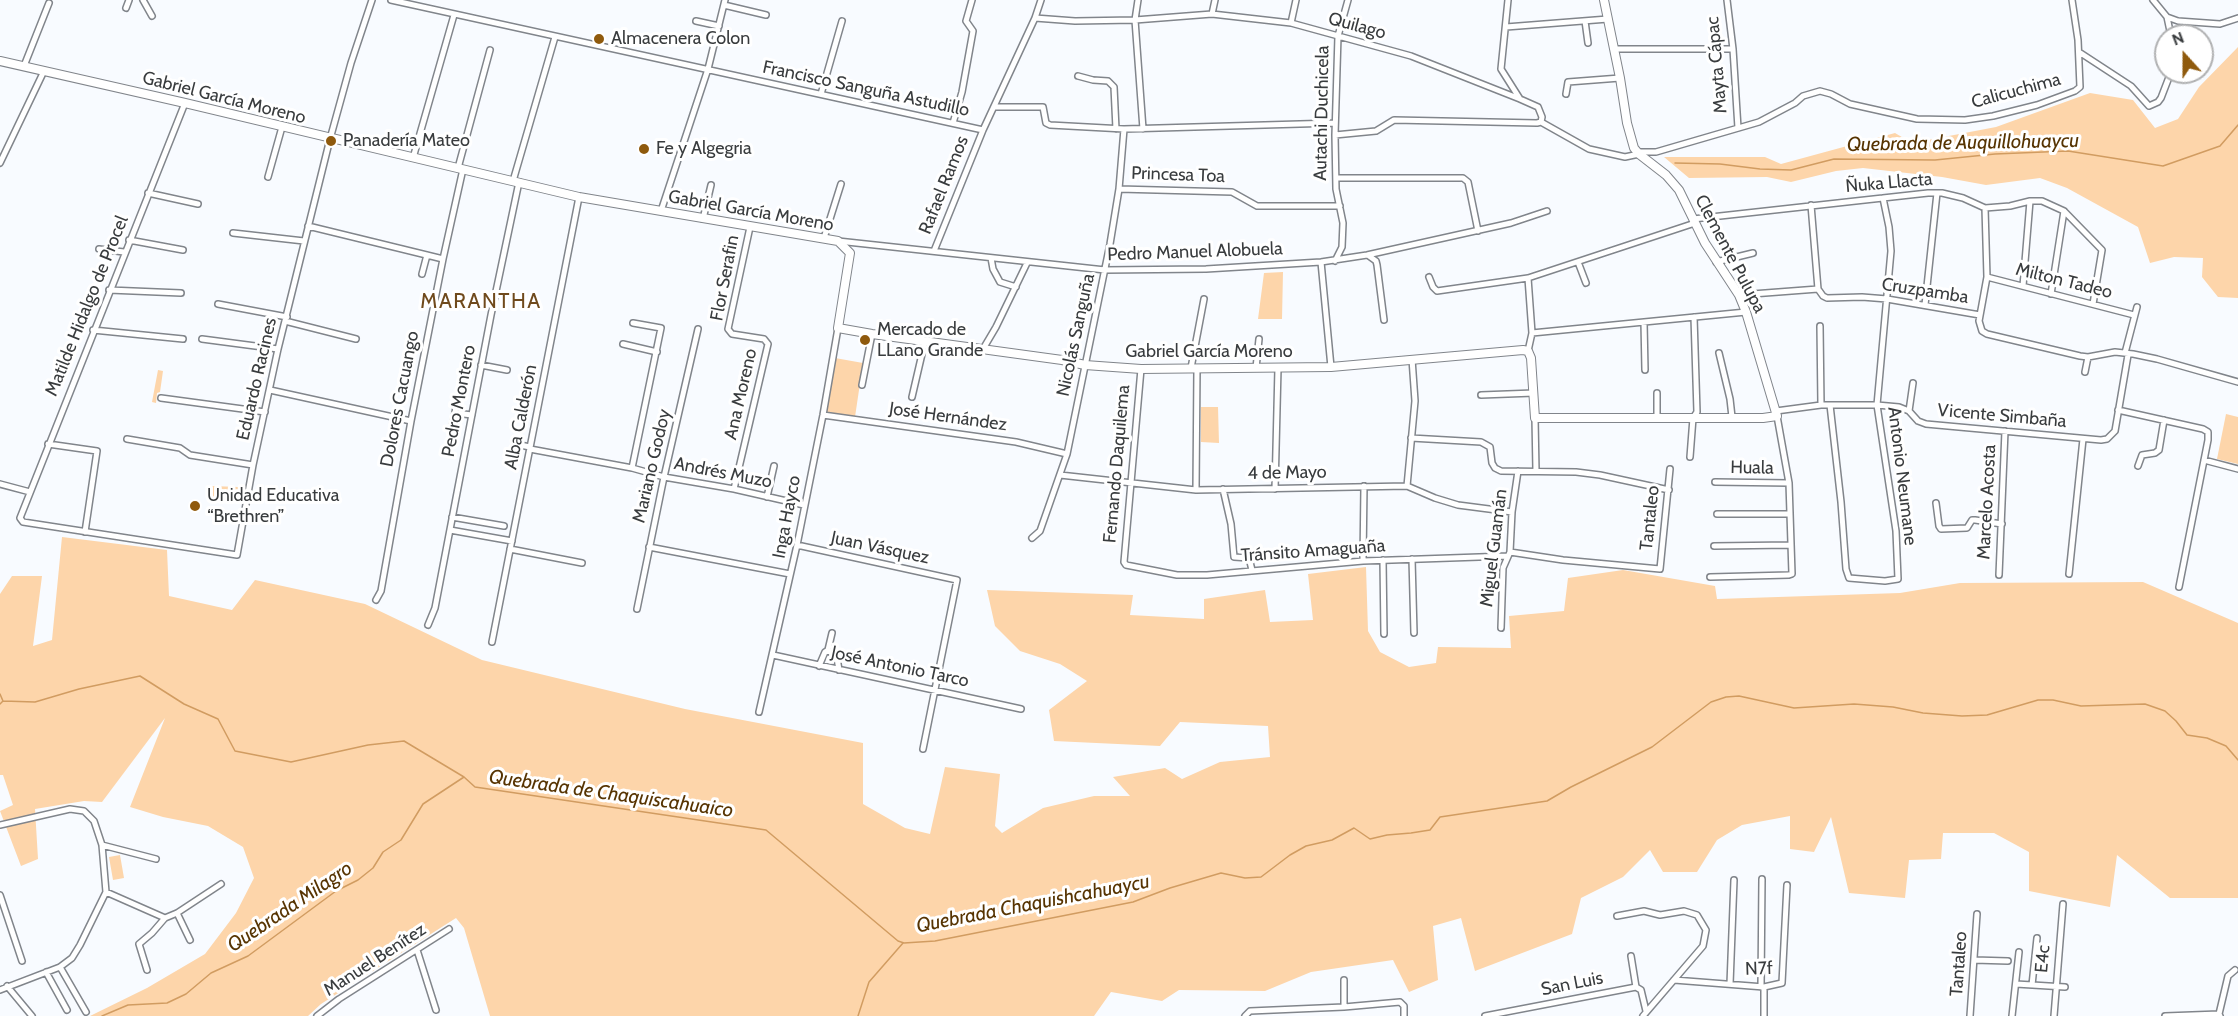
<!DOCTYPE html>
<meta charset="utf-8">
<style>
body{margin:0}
#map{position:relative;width:2238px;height:1016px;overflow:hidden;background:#f8fbff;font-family:Cabin,sans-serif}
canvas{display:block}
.north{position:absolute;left:2154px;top:24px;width:60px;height:60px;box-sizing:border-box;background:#fff;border:2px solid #b0b1b2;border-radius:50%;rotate:339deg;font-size:16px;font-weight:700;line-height:24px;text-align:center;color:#393c3e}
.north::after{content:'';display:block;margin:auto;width:21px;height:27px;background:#8f5a0d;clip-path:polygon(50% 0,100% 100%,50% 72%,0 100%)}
</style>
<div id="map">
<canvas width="2238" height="1016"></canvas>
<div class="north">N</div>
</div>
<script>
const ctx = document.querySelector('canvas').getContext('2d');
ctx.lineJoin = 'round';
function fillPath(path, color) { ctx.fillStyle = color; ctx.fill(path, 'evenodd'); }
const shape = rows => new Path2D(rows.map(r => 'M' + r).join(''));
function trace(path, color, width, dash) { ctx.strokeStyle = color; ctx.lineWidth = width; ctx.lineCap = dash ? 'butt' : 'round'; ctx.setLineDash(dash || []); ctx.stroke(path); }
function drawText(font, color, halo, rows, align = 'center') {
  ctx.font = font + ' Cabin,sans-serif'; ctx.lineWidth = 6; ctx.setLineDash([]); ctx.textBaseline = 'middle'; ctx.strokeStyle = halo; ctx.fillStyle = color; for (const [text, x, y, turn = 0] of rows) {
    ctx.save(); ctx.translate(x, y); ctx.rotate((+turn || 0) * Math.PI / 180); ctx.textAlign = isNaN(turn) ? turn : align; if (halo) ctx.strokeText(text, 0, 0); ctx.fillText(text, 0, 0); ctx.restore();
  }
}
fillPath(shape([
 [2238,47,2238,298,2218,297,2202,277,2203,258,2174,257,2150,263,2138,227,2067,188,2040,178,1986,185,1942,177,1863,168,1836,171,1791,182,1767,177,1689,178,1664,157,1765,157,1781,164,1895,133,1912,143,1996,127,2090,93,2133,100,2155,128,2178,119,2199,87],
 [1283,272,1282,319,1258,319,1264,273],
 [835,358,863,363,855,417,826,413],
 [158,370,163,371,160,392,157,393,156,403,152,402],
 [1201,407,1218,407,1219,443,1201,442],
 [2226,414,2238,417,2238,464,2217,459],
 [212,486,238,487,239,499,210,499],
 [62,537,167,550,169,596,232,610,255,580,365,604,482,660,685,709,863,743,863,804,905,828,930,834,945,767,1000,774,995,826,1002,833,1043,808,1094,796,1130,796,1113,777,1165,768,1182,779,1220,762,1270,757,1268,726,1180,722,1160,746,1054,741,1049,710,1087,681,1060,664,1020,651,995,626,987,590,1133,595,1130,615,1204,619,1204,599,1265,590,1270,622,1313,620,1308,574,1366,567,1368,631,1380,652,1409,667,1436,663,1438,647,1511,648,1509,616,1564,611,1568,578,1623,570,1715,586,1717,599,1900,593,1960,583,2143,582,2238,623,2238,898,2170,898,2117,855,2110,907,2029,891,2029,852,1994,833,1943,833,1941,859,1909,860,1905,898,1849,893,1831,817,1814,852,1790,849,1790,816,1742,825,1717,840,1697,872,1663,872,1650,850,1623,877,1581,898,1572,934,1475,971,1461,918,1433,926,1438,980,1409,992,1393,960,1311,972,1265,991,1179,990,1162,1001,1111,992,1094,1016,490,1016,464,928,456,918,321,1004,308,1016,90,1016,147,988,205,954,236,913,254,878,243,847,208,826,163,817,130,807,165,718,102,802,84,801,35,809,38,859,21,866,0,811,13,805,3,775,0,775,0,594,12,576,42,576,33,646,52,640],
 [120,855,124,878,113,880,109,857]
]), '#fdd5aa');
trace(shape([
 [1675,163,1720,164,1760,169,1791,170,1834,159,1935,160,1995,154,2068,151,2163,166,2220,146,2238,125],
 [0,694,3,701],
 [0,704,3,701,35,702,79,689,140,676,184,704,218,719,235,751,291,762,368,745,404,741,464,777,475,787,766,830,898,941,904,943,935,941,1133,902,1170,888,1221,873,1245,878,1261,877,1290,855,1306,846,1332,840,1354,828,1370,839,1387,835,1411,833,1430,830,1440,817,1547,801,1571,787,1652,747,1711,702,1726,697,1739,696,1794,708,1854,704,1893,707,1923,713,1962,716,1987,715,2038,700,2053,700,2081,706,2145,704,2165,711,2176,721,2187,735,2207,738,2226,746,2238,760],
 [102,1016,128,1005,167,1003,186,994,211,973,248,956,336,891,358,880,373,868,383,852,401,840,423,804,464,777],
 [858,1016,869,982,903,943]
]), '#d19c61', 1.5);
const street = shape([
 [143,0,152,16],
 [391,0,983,130],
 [1138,0,1135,20,1143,129],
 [1508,0,1501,69,1520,99,1538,107,1542,117,1541,122],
 [1727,0,1733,49,1738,128],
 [2153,0,2167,17,2178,21,2220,24,2238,18],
 [724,5,766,15],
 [126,8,129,0],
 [1212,14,1215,0],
 [2167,17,2171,36],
 [1035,18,1075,21,1135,20,1212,14,1291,23,1411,56,1520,99],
 [696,21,719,26],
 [1585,21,1588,43],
 [1291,23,1296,0],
 [1506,27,1608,19],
 [1614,49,1733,49],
 [2079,52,2131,86,2149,106,2158,102,2161,98,2171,72],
 [24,66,49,3],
 [1078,76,1093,80,1108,81,1114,87,1116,129],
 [821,94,842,21],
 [1566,94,1568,82,1620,78],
 [185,103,20,518,23,522,237,555,253,465,278,349,330,139,351,63,372,0],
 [994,107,1043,107,1046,123,1050,125,1124,129,1335,123],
 [1541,122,1589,149,1625,157,1639,154],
 [953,123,962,92,973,31,966,21,972,0],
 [1335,135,1376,131,1394,120,1537,123,1541,122],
 [1637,152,1656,152,1759,122,1795,103,1803,96,1820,91,1831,94,1850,104,1917,119,1965,120,1993,116,2037,105,2075,91,2080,87,2078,40,2072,0],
 [413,158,454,15],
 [0,163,44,71],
 [458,168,490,50],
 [268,177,282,127],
 [1336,178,1463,178,1468,182,1478,231],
 [513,181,555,37],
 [1119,189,1232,192,1257,206,1340,206],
 [148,193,198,204],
 [1811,205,1818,289],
 [1985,208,1987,277,1979,321,1982,331,1987,334,2080,356,2088,357,2115,352,2133,354,2157,359,2238,382],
 [661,211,708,69,725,0],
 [703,219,711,185],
 [1693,219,1928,193,1942,193,1963,198,1985,208,2010,206,2030,201,2042,201,2064,211,2102,250,2093,304],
 [308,226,443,259],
 [233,233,304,241],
 [824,238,841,184],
 [129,240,183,250],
 [838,241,1105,270,1206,269,1321,262,1367,255,1511,223,1547,211],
 [99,249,124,252],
 [934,251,983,130,1035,18,1041,0],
 [1369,256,1376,261,1377,265,1384,320],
 [991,258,993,269,1000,282,1016,287],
 [1335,261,1342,247,1343,223,1336,189,1335,135,1338,36,1348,0],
 [1321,262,1331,367],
 [1578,262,1586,283],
 [1716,262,1753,253],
 [422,274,427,255],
 [1429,277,1433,287,1437,291,1528,278,1695,223],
 [1987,277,2134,315],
 [1528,278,1532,333,1528,351],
 [2023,286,2030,201],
 [109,290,181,293],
 [2051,294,2064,211],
 [1739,295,1818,289,1823,296,1827,298,1862,297,1887,299,1980,315],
 [218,304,287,317],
 [1925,305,1937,193],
 [285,321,356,339],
 [1644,322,1645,370],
 [1820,326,1821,405],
 [93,330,183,339],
 [1532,333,1746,312],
 [202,339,278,349],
 [623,344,657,352],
 [983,349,996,327,1027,263],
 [1719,353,1730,399,1732,417],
 [2125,353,2137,307],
 [481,365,507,370],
 [1191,368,1204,299],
 [1256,368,1259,339],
 [1141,369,1124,562,1126,565,1177,575,1207,575,1363,561,1508,556],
 [2085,372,2088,357],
 [862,385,872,334],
 [270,390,411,421],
 [1481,395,1534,393],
 [912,397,925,341],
 [161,398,265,412],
 [457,399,455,413,472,415],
 [1830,405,1841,502,1846,569,1849,578,1885,581,1898,579,1896,531,1877,405,1891,251,1889,227,1883,198],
 [2118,410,2203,429,2208,432,2208,440,2179,587],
 [1776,411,1821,405,1877,405,1899,407,1909,411,1918,421,1926,424,2101,440,2107,439,2115,431,2128,355],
 [1909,411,1913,383],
 [823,415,1016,442,1067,454],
 [1657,417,1657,393],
 [1535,418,1536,471],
 [452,426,455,413],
 [1411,438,1481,442,1490,447,1492,463,1495,468,1501,471,1576,472,1600,475,1669,490],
 [127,439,180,448,190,455,253,465],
 [48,444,97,451,85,532],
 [520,445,530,447],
 [530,449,632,468,664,477,734,489,804,505],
 [1690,457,1693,418,1697,412,1694,317],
 [2204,460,2238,469],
 [2138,466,2142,455,2155,453,2159,450,2164,420],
 [632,468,661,328,633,323],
 [1060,475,1196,490,1407,486,1435,498,1458,505,1512,512],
 [1715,482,1789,483],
 [0,484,30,492],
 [1407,486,1415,401,1412,359],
 [734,489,768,344,764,339,732,334,728,329,750,227],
 [1223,489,1231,524,1234,557,1249,558,1252,570],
 [1275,489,1278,368],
 [1196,490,1197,368],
 [767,497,774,466],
 [1936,503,1939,526,1941,529,1967,528,1972,520,1975,520,2002,524],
 [1717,514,1790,514],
 [452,517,504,526],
 [450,530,512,541],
 [1032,538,1040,531,1067,454,1110,244,1119,189,1124,129],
 [797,545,957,580,923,749],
 [1714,546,1791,545],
 [649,547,790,574],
 [510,549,582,563],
 [1510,552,1563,560,1660,569,1670,469],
 [1412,559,1414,633],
 [1383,560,1384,634],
 [1363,561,1364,486],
 [2069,574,2083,439],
 [1999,575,2005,431],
 [1710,577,1789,575,1792,574,1789,483,1777,416],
 [376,600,381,591,411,421,443,259,463,169],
 [637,609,664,477,698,329],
 [428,625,435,608,491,315,519,182],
 [1501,628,1503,568,1510,552,1512,512,1518,471],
 [832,633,828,650,837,658,839,670],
 [492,642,579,197],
 [773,655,1021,709],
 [819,666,825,652,828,650],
 [759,712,797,545,823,415,838,328],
 [0,825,70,809,84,811,94,821,102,845,106,892,80,945,72,958,60,967,0,990],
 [102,845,156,859],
 [106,892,165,918],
 [0,895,22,961],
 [177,913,190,940],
 [1617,916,1644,911,1660,915,1684,911,1697,915,1706,930,1703,946,1643,1016],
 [417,950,436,1010],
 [1631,956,1636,987],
 [1974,960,2008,961],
 [60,967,86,1012],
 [147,970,139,944,152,933,165,918,177,913,221,884],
 [46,972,67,1010],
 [1674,980,1764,987,1782,983,1787,885],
 [1730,984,1734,880],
 [2016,984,2065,987],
 [2032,985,2037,938],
 [7,986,32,1016],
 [1761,987,1762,879],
 [1344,1007,1400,1002,1404,1006,1404,1016],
 [2219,1014,2228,976,2235,970],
 [317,1016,339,999,449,929],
 [1245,1016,1250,1011,1344,1007,1344,980],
 [1485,1016,1636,987,1641,990,1646,1011],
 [1764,1016,1764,987],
 [1970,1016,1977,914],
 [2012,1016,2019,952],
 [2054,1016,2063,904],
 [2165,1016,2219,1014,2220,1016]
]);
const secondary = shape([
 [0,61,185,103,579,197,838,241,850,253,838,328,872,334,1062,360,1085,365,1141,369,1331,367,1523,350,1528,351,1531,358,1535,418,1763,418,1777,416,1746,312,1739,295,1705,243,1679,190,1666,175,1639,154,1634,148,1627,123,1620,78,1604,0]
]);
trace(street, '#81858b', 8);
trace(secondary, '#81858b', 10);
trace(street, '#fff', 5);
trace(secondary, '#fff', 8);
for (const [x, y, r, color] of [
 [599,39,6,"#8f5a0d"],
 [331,141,6,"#8f5a0d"],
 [644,149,6,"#8f5a0d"],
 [865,340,6,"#8f5a0d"],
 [195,506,6,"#8f5a0d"]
]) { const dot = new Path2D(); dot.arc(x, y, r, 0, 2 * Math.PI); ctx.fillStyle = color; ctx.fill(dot); trace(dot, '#fff', 2); }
drawText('18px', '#393c3e', '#fff', [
 ["Quilago",1357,26,15],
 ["Mayta Cápac",1717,65,-95],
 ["Francisco Sanguña Astudillo",866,89,12],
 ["Calicuchima",2016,91,-15],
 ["Gabriel García Moreno",224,98,14],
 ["Autachi Duchicela",1322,113,-89],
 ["Princesa Toa",1178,175,2],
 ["Ñuka Llacta",1889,183,-5],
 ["Rafael Ramos",944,185,-68],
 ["Gabriel García Moreno",751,211,10],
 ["Pedro Manuel Alobuela",1195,252,-2],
 ["Clemente Pulupa",1730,254,62],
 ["Flor Serafin",725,278,-79],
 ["Milton Tadeo",2064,281,14],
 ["Cruzpamba",1925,291,9],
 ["Matilde Hidalgo de Procel",87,306,-68],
 ["Nicolás Sanguña",1076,335,-78],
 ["Gabriel García Moreno",1209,352],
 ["Eduardo Racines",257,379,-77],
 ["Ana Moreno",741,394,-77],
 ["Dolores Cacuango",400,399,-79],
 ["Pedro Montero",459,401,-79],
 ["Vicente Simbaña",2002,416,5],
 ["Alba Calderón",521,417,-79],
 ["José Hernández",948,417,8],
 ["Fernando Daquilema",1117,464,-85],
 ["Mariano Godoy",652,466,-77],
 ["Huala",1752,468,1],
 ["Andrés Muzo",723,473,11],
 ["4 de Mayo",1287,473,-1],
 ["Antonio Neumane",1902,476,83],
 ["Marcelo Acosta",1987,502,-87],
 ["Inga Hayco",787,517,-79],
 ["Tantaleo",1650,518,-84],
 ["Juan Vásquez",880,548,12],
 ["Miguel Guamán",1494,548,-83],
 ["Tránsito Amaguaña",1313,551,-4],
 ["José Antonio Tarco",900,667,12],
 ["E4c",2043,959,-85],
 ["Manuel Benítez",375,960,-33],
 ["Tantaleo",1959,964,-86],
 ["N7f",1759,969,-2],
 ["San Luis",1572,984,-11]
]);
drawText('18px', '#393c3e', '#fff', [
 ["Almacenera Colon",611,39],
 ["Panadería Mateo",343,141],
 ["Fe y Algegria",656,149],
 ["Mercado de",877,330],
 ["LLano Grande",877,351],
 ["Unidad Educativa",207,496],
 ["“Brethren”",207,517]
], 'left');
drawText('italic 20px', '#573402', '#fff', [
 ["Quebrada de Auquillohuaycu",1963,143,-1],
 ["Quebrada de Chaquiscahuaico",611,794,8],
 ["Quebrada Chaquishcahuaycu",1033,904,-11],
 ["Quebrada Milagro",290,907,-34]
]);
ctx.letterSpacing = '1.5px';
drawText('21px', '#704a1c', '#fff', [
 ["MARANTHA",481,302]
]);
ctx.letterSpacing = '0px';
</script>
